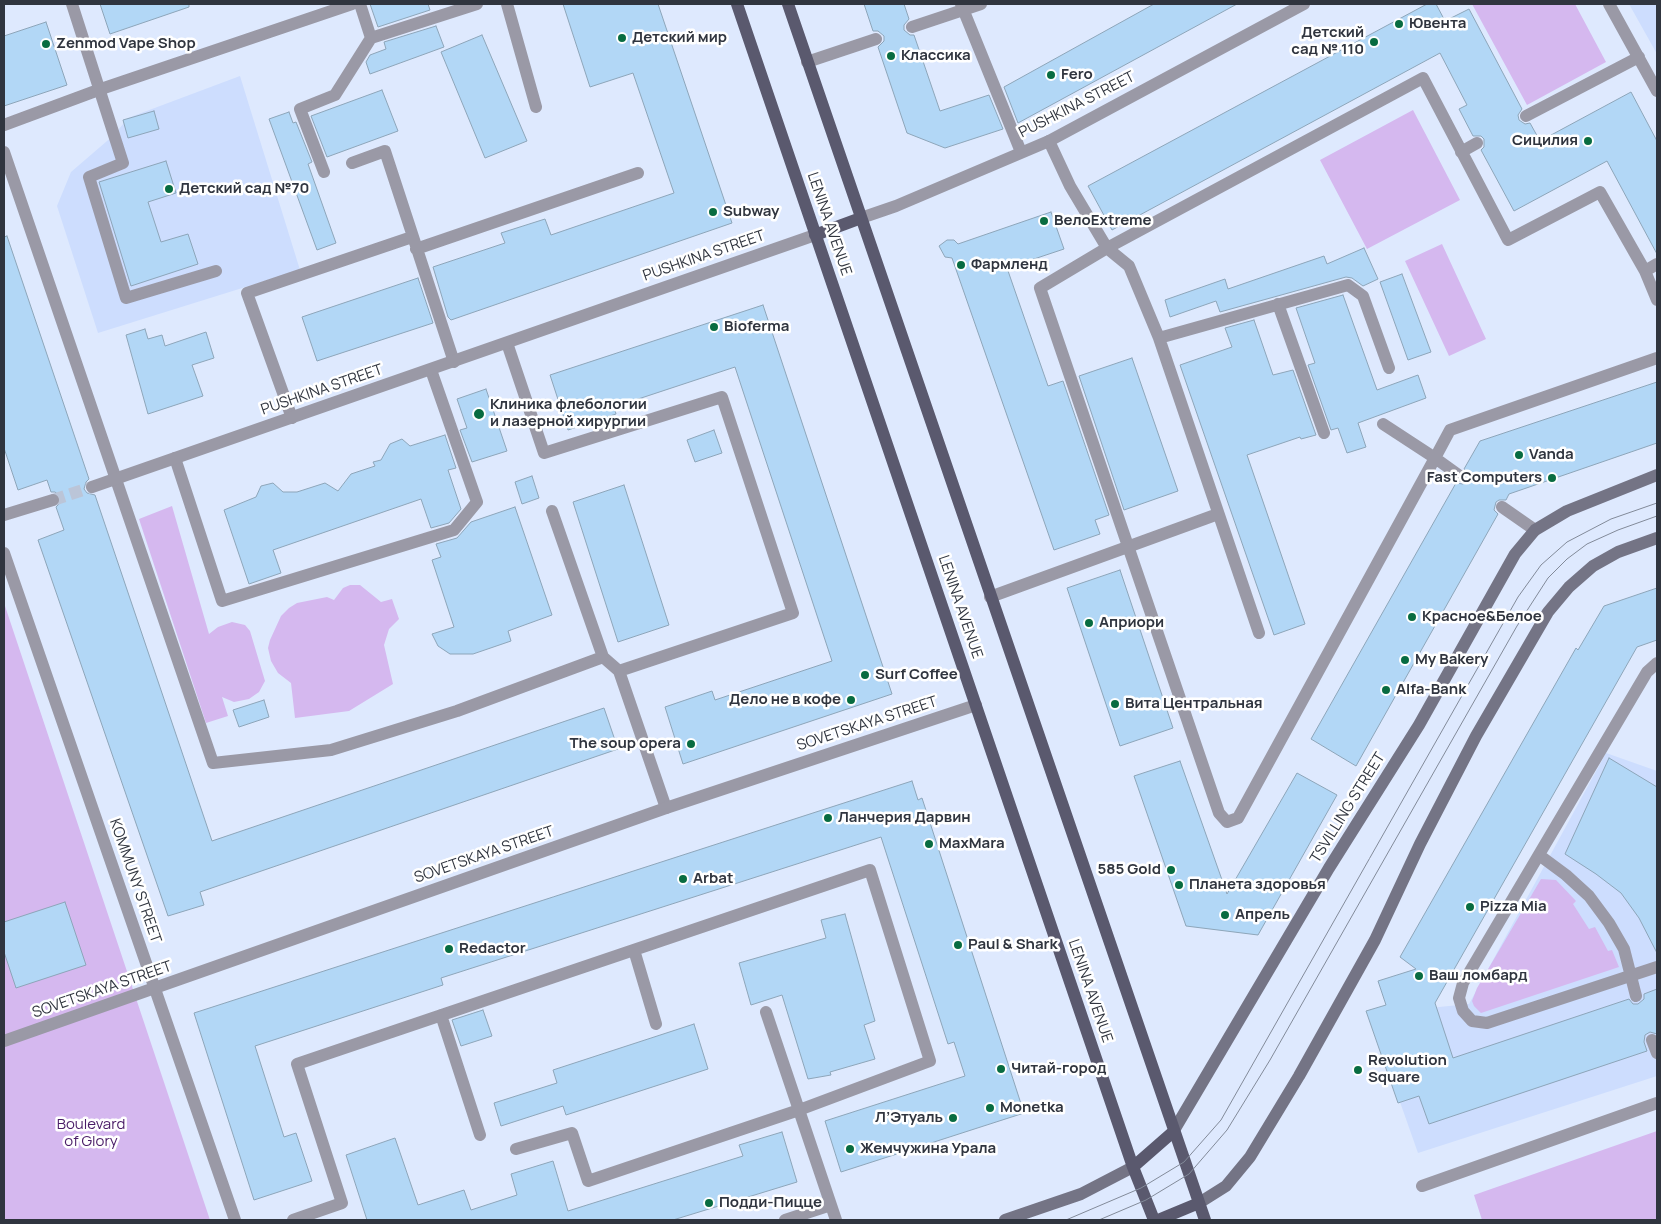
<!DOCTYPE html>
<meta charset="utf-8">
<style>
body{margin:0}
#map{position:relative;width:1661px;height:1224px;overflow:hidden;background:#dee9fe;font-family:Manrope,sans-serif}
canvas{display:block}
.frame{position:absolute;inset:0;border:5px solid #30353f;pointer-events:none}
</style>
<div id="map">
<canvas width="1661" height="1224"></canvas>
<div class="frame"></div>
</div>
<script>
const ctx = document.querySelector('canvas').getContext('2d');
ctx.lineJoin = 'round';
function fillPath(path, color) { ctx.fillStyle = color; ctx.fill(path, 'evenodd'); }
const shape = rows => new Path2D(rows.map(r => 'M' + r).join(''));
function trace(path, color, width, dash) { ctx.strokeStyle = color; ctx.lineWidth = width; ctx.lineCap = dash ? 'butt' : 'round'; ctx.setLineDash(dash || []); ctx.stroke(path); }
function drawText(font, color, halo, rows, align = 'center') {
  ctx.font = font + ' Manrope,sans-serif'; ctx.lineWidth = 5; ctx.setLineDash([]); ctx.textBaseline = 'middle'; ctx.strokeStyle = halo; ctx.fillStyle = color; for (const [text, x, y, turn = 0] of rows) {
    ctx.save(); ctx.translate(x, y); ctx.rotate((+turn || 0) * Math.PI / 180); ctx.textAlign = isNaN(turn) ? turn : align; if (halo) ctx.strokeText(text, 0, 0); ctx.fillText(text, 0, 0); ctx.restore();
  }
}
fillPath(shape([
 [1629,4,1657,4,1657,54],
 [240,76,300,270,98,333,57,206,71,172,114,135,128,118],
 [1606,753,1657,771,1657,1076,1418,1153,1369,1014,1469,1004]
]), '#cdddfe');
fillPath(shape([
 [1472,4,1575,4,1606,62,1527,105],
 [1413,110,1460,200,1367,249,1320,160],
 [1442,244,1486,339,1449,356,1405,261],
 [172,506,209,634,218,627,232,622,245,625,250,631,265,681,259,692,249,699,234,702,222,697,228,716,206,723,139,519],
 [350,585,360,585,381,602,392,599,399,619,389,629,384,645,393,684,349,711,295,718,291,683,278,673,271,661,268,648,270,640,281,616,289,608,297,603,327,597,334,600,343,588],
 [4,603,210,1220,4,1220],
 [1541,879,1556,880,1576,901,1573,904,1589,929,1595,927,1608,951,1612,950,1619,967,1481,1013,1474,1006,1472,1001,1477,988],
 [1657,1131,1657,1220,1482,1220,1474,1195]
]), '#d5b8ef');
const building = shape([
 [100,4,189,4,189,7,110,34,100,4],
 [370,4,428,4,430,10,378,27,370,4],
 [563,4,658,4,732,223,451,320,448,317,433,267,505,243,501,233,545,219,551,235,674,193,633,73,590,87,563,4],
 [864,4,904,4,909,19,904,25,904,30,910,35,914,35,940,111,989,95,1003,129,945,148,907,133,878,47,884,41,884,36,878,31,873,31,864,4],
 [1154,4,1237,4,1018,123,1004,87,1154,4],
 [1427,4,1436,4,1445,21,1469,9,1522,109,1518,115,1519,120,1525,124,1530,123,1540,141,1631,92,1657,141,1657,254,1607,161,1514,211,1481,150,1484,147,1484,139,1481,136,1473,136,1459,109,1467,105,1440,53,1112,230,1088,186,1427,4],
 [46,22,67,85,4,106,4,36,46,22],
 [436,26,444,47,370,74,366,62,370,55,386,49,384,42,436,26],
 [482,35,527,141,485,158,441,52,482,35],
 [382,90,398,131,327,157,311,116,382,90],
 [154,111,159,129,128,138,123,120,154,111],
 [289,112,293,123,296,122,312,162,308,164,336,243,317,250,269,119,289,112],
 [166,161,176,193,148,202,161,242,188,234,198,264,131,286,99,182,166,161],
 [1051,212,1064,249,1007,268,1048,386,1063,381,1109,515,1095,520,1100,534,1054,550,952,258,945,257,939,246,947,240,954,240,958,244,1051,212],
 [7,236,89,479,86,482,84,489,87,493,95,495,212,841,604,708,618,749,200,892,204,905,168,916,38,540,64,530,56,507,61,502,61,497,55,492,51,492,47,480,18,490,4,448,4,237,7,236],
 [1364,248,1378,279,1363,286,1352,278,1346,277,1220,312,1216,301,1170,317,1165,300,1225,279,1228,289,1324,256,1327,264,1364,248],
 [1402,274,1431,352,1408,360,1380,282,1402,274],
 [418,278,433,323,317,361,302,317,418,278],
 [1343,295,1377,390,1418,375,1426,398,1358,423,1366,447,1347,453,1338,428,1331,430,1308,365,1315,363,1296,308,1343,295],
 [763,305,892,694,683,764,665,707,712,691,715,700,832,661,735,367,614,407,616,414,568,430,550,375,763,305],
 [1254,320,1273,375,1293,370,1316,435,1301,439,1300,437,1247,455,1305,624,1274,635,1180,365,1232,347,1225,328,1254,320],
 [145,329,148,339,162,335,165,346,206,332,214,358,192,365,203,396,148,414,126,335,145,329],
 [1132,358,1178,491,1124,510,1079,376,1132,358],
 [1657,382,1657,443,1509,494,1506,500,1499,500,1496,502,1494,510,1498,514,1356,766,1311,739,1456,483,1463,484,1467,480,1468,473,1464,469,1480,441,1657,382],
 [486,389,507,451,472,462,460,430,467,428,457,399,486,389],
 [714,430,722,453,695,462,687,440,714,430],
 [445,435,456,468,448,470,461,509,449,523,431,528,421,499,273,550,281,573,249,584,224,510,256,497,261,486,273,483,283,492,297,492,325,483,338,491,351,474,375,466,373,462,381,460,390,444,402,439,410,446,445,435],
 [532,476,539,498,522,504,515,482,532,476],
 [624,485,669,625,618,642,573,502,624,485],
 [515,507,552,615,508,631,511,641,473,654,450,654,438,646,432,634,454,627,432,560,441,557,436,544,457,538,471,522,515,507],
 [1120,570,1173,728,1120,746,1067,588,1120,570],
 [1657,588,1657,640,1637,647,1435,1003,1453,1058,1629,999,1633,1004,1638,1004,1644,999,1644,994,1657,989,1657,1034,1650,1032,1645,1035,1644,1042,1647,1051,1429,1124,1419,1096,1398,1103,1366,1011,1386,1005,1378,981,1416,969,1400,957,1576,648,1578,650,1604,606,1657,588],
 [264,700,269,717,239,727,233,710,264,700],
 [1609,758,1657,787,1657,953,1639,918,1621,893,1596,874,1565,854,1609,758],
 [1180,761,1227,894,1297,773,1337,795,1258,935,1186,926,1134,776,1180,761],
 [912,781,918,800,922,798,1024,1113,841,1172,825,1121,965,1076,954,1042,948,1044,881,837,441,978,443,985,255,1046,284,1137,296,1133,312,1181,254,1200,194,1013,912,781],
 [65,902,86,965,16,988,4,952,4,922,65,902],
 [845,914,875,1021,864,1025,875,1059,830,1072,831,1075,808,1079,782,995,751,1005,739,963,826,938,821,920,845,914],
 [483,1010,492,1036,461,1046,452,1020,483,1010],
 [694,1024,708,1069,566,1115,563,1106,501,1126,494,1103,557,1083,553,1070,694,1024],
 [782,1132,797,1182,673,1220,367,1220,346,1155,395,1138,418,1205,464,1190,471,1210,517,1195,511,1174,553,1161,568,1211,743,1156,739,1145,782,1132]
]);
fillPath(building, '#b2d7f6');
trace(building, '#8da5b9', 1);
trace(shape([
 [53,500,92,487]
]), '#bbc5d8', 12, [12, 6]);
trace(shape([
 [72,4,123,163,89,177,126,298,216,271],
 [360,4,371,38,477,4],
 [507,4,536,107],
 [961,4,1021,152],
 [1609,4,1657,91],
 [912,27,981,4],
 [807,62,876,39],
 [1526,116,1639,57],
 [4,125,101,89,352,4],
 [1049,141,1070,186,1107,248,1040,288,1219,813,1227,822,1238,818,1435,458,1383,424],
 [4,152,213,763,331,750,457,711,603,657,619,671,666,808],
 [1461,152,1477,143],
 [352,163,385,151,454,362],
 [324,172,300,109,335,95,371,38],
 [416,249,638,173],
 [1645,271,1657,264],
 [1278,304,1324,433],
 [1159,338,1348,285,1363,296,1389,368],
 [507,343,544,453,722,397,793,613,619,671],
 [292,418,247,293,412,237],
 [175,458,222,601,454,530,477,502,431,370],
 [1460,476,1435,458,1450,430,1657,358],
 [1502,507,1535,530],
 [552,511,603,657],
 [990,597,1218,514],
 [1259,633,1159,338,1129,266,1107,248,1423,78,1508,240,1600,192,1645,271,1657,300],
 [1657,663,1647,672,1463,983,1459,998,1463,1011,1472,1021,1487,1023,1657,967],
 [1539,855,1566,875,1589,896,1609,923,1624,949,1636,996],
 [634,950,656,1024],
 [766,1012,836,1220],
 [441,1015,480,1135],
 [1652,1040,1657,1053],
 [293,1220,342,1203,297,1064,870,870,930,1061,799,1110,588,1181,572,1133,516,1149],
 [785,1220,831,1205]
]), '#9a99a6', 12);
trace(shape([
 [861,218,896,206,1049,141,1304,4],
 [92,487,815,235],
 [4,515,53,500],
 [4,553,235,1220],
 [4,1041,666,808,976,705],
 [1422,1186,1657,1103]
]), '#9a99a6', 12);
trace(shape([
 [1173,1132,1329,868,1419,725,1515,554,1535,530,1567,511,1657,475],
 [1199,1203,1226,1186,1250,1157,1299,1076,1375,940,1420,844,1476,736,1548,612,1569,587,1593,566,1618,552,1657,538],
 [1005,1220,1081,1194,1133,1167]
]), '#747485', 12);
trace(shape([
 [737,4,1133,1167,1154,1220],
 [788,4,1205,1220],
 [815,235,861,218],
 [1133,1167,1173,1132],
 [1158,1220,1199,1203]
]), '#5a596e', 12);
trace(shape([
 [1066,1220,1141,1188,1184,1162,1221,1120,1518,597,1541,565,1567,542,1611,519,1657,503],
 [1099,1220,1146,1200,1189,1174,1227,1130,1270,1060,1517,626,1548,578,1567,559,1587,544,1618,530,1657,516]
]), '#828a99', 1);
for (const [x, y, r, color] of [
 [1399,24,5,"#086c41"],
 [622,38,5,"#086c41"],
 [1374,42,5,"#086c41"],
 [46,44,5,"#086c41"],
 [891,56,5,"#086c41"],
 [1051,75,5,"#086c41"],
 [1588,141,5,"#086c41"],
 [169,189,5,"#086c41"],
 [713,212,5,"#086c41"],
 [1044,221,5,"#086c41"],
 [961,265,5,"#086c41"],
 [714,327,5,"#086c41"],
 [479,414,6,"#086c41"],
 [1519,455,5,"#086c41"],
 [1552,478,5,"#086c41"],
 [1412,617,5,"#086c41"],
 [1089,623,5,"#086c41"],
 [1405,660,5,"#086c41"],
 [865,675,5,"#086c41"],
 [1386,690,5,"#086c41"],
 [851,700,5,"#086c41"],
 [1115,704,5,"#086c41"],
 [691,744,5,"#086c41"],
 [828,818,5,"#086c41"],
 [929,844,5,"#086c41"],
 [1171,870,5,"#086c41"],
 [683,879,5,"#086c41"],
 [1179,885,5,"#086c41"],
 [1470,907,5,"#086c41"],
 [1225,915,5,"#086c41"],
 [958,945,5,"#086c41"],
 [449,949,5,"#086c41"],
 [1419,976,5,"#086c41"],
 [1001,1069,5,"#086c41"],
 [1358,1070,5,"#086c41"],
 [990,1108,5,"#086c41"],
 [953,1118,5,"#086c41"],
 [850,1149,5,"#086c41"],
 [709,1203,5,"#086c41"]
]) { const dot = new Path2D(); dot.arc(x, y, r, 0, 2 * Math.PI); ctx.fillStyle = color; ctx.fill(dot); trace(dot, '#fff', 2); }
drawText('bold 15px', '#30353f', '#fff', [
 ["Ювента",1409,24],
 ["Детский",1364,33,"right"],
 ["сад № 110",1364,50,"right"],
 ["Детский мир",632,38],
 ["Zenmod Vape Shop",56,44],
 ["Классика",901,56],
 ["Fero",1061,75],
 ["Сицилия",1578,141,"right"],
 ["Детский сад №70",179,189],
 ["Subway",723,212],
 ["ВелоExtreme",1054,221],
 ["Фармленд",971,265],
 ["Bioferma",724,327],
 ["Клиника флебологии",490,405],
 ["и лазерной хирургии",490,422],
 ["Vanda",1529,455],
 ["Fast Computers",1542,478,"right"],
 ["Красное&Белое",1422,617],
 ["Априори",1099,623],
 ["My Bakery",1415,660],
 ["Surf Coffee",875,675],
 ["Alfa-Bank",1396,690],
 ["Дело не в кофе",841,700,"right"],
 ["Вита Центральная",1125,704],
 ["The soup opera",681,744,"right"],
 ["Ланчерия Дарвин",838,818],
 ["MaxMara",939,844],
 ["585 Gold",1161,870,"right"],
 ["Arbat",693,879],
 ["Планета здоровья",1189,885],
 ["Pizza Mia",1480,907],
 ["Апрель",1235,915],
 ["Paul & Shark",968,945],
 ["Redactor",459,949],
 ["Ваш ломбард",1429,976],
 ["Revolution",1368,1061],
 ["Square",1368,1078],
 ["Читай-город",1011,1069],
 ["Monetka",1000,1108],
 ["Л’Этуаль",943,1118,"right"],
 ["Жемчужина Урала",860,1149],
 ["Подди-Пицце",719,1203]
], 'left');
drawText('15px', '#30353f', '#fff', [
 ["PUSHKINA STREET",1077,105,-27],
 ["LENINA AVENUE",829,224,71],
 ["PUSHKINA STREET",704,256,-19],
 ["PUSHKINA STREET",322,390,-19],
 ["LENINA AVENUE",960,607,71],
 ["SOVETSKAYA STREET",867,724,-18],
 ["TSVILLING STREET",1348,808,-58],
 ["SOVETSKAYA STREET",484,855,-19],
 ["KOMMUNY STREET",135,881,71],
 ["SOVETSKAYA STREET",102,990,-19],
 ["LENINA AVENUE",1090,991,71]
]);
drawText('15px', '#491c67', '#fff', [
 ["Boulevard",91,1125],
 ["of Glory",91,1142]
]);
</script>
